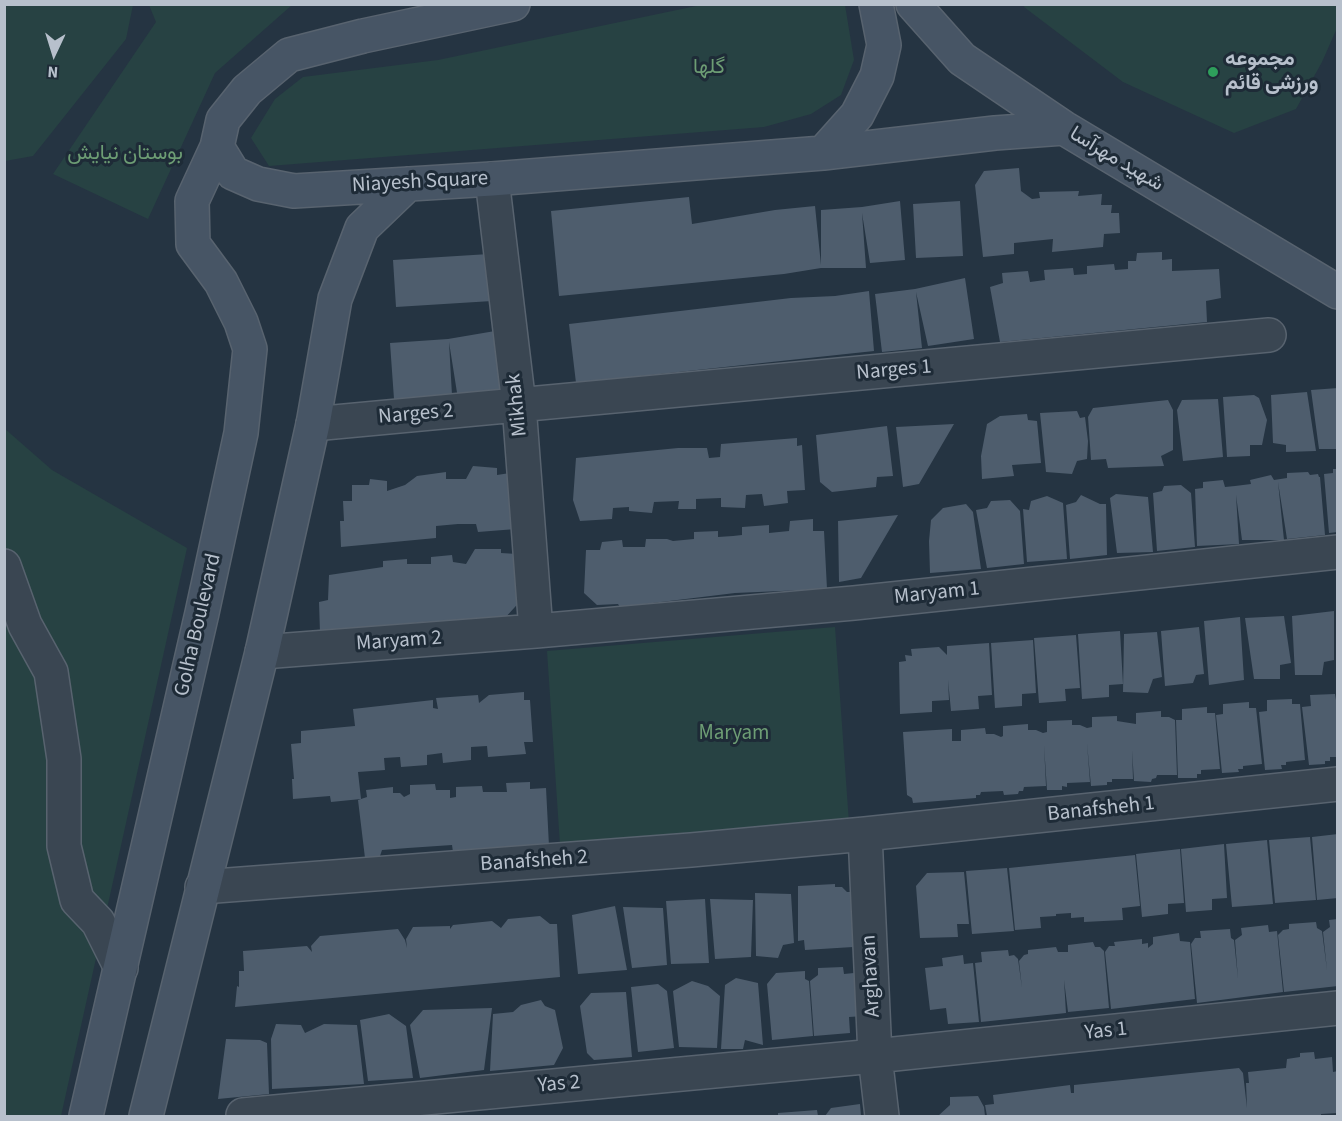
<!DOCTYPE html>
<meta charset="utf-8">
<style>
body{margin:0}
#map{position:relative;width:1342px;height:1121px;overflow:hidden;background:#253442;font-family:"Source Sans 3",sans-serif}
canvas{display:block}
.frame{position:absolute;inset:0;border:6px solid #b7c0cc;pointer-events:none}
.north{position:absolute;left:24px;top:24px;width:60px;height:60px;-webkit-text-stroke:4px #1e2b37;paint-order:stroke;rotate:184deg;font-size:16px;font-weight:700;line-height:24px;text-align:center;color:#b7c0cc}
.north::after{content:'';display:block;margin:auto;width:21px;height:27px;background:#b7c0cc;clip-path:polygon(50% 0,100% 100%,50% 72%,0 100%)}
</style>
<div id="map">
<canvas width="1342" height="1121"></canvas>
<div class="frame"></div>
<div class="north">N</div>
</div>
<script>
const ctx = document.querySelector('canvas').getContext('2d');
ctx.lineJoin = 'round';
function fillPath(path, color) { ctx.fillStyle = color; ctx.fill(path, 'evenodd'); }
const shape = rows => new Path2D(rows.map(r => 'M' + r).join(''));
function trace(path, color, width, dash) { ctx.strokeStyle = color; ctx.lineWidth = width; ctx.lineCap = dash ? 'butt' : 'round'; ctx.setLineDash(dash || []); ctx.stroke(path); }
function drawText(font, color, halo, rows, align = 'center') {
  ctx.font = font + ' "Source Sans 3",Vazirmatn,sans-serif'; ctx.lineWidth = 6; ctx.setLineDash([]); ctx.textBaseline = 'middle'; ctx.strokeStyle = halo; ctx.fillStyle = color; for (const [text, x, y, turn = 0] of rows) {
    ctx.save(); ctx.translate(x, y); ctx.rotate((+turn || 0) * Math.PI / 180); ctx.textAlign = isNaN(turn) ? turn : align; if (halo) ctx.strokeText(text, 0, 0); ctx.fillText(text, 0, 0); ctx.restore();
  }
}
fillPath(shape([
 [5,4,133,5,126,39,33,156,5,161],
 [149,5,292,5,215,73,148,219,53,174,156,22],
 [701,5,845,5,854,60,841,95,811,114,764,127,269,166,251,138,275,99,303,77,438,60],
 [1025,5,1337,5,1337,28,1322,62,1296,109,1234,133,1123,82,1024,7],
 [4,428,52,470,187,548,61,1116,5,1116],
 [835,627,849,823,560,845,547,651]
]), '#274243');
fillPath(shape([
 [1019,168,1021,191,1032,199,1040,198,1039,192,1079,191,1078,196,1102,194,1101,205,1112,205,1111,213,1119,213,1120,233,1104,234,1103,247,1052,252,1053,239,1014,243,1014,254,983,257,975,185,984,171],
 [689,197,692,224,775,210,815,206,821,265,821,210,862,207,900,201,905,260,870,263,862,213,866,268,821,268,784,274,559,296,551,211],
 [960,201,963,256,916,258,913,204],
 [1162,252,1162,260,1172,259,1172,271,1219,269,1221,298,1206,301,1207,322,1000,342,990,287,1003,283,1002,273,1028,271,1030,282,1045,280,1044,270,1073,268,1074,275,1087,274,1087,266,1114,264,1115,270,1128,269,1128,261,1136,261,1137,253],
 [489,254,492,301,396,307,393,260],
 [965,278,974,339,928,346,916,292,922,348,882,352,875,294,915,289],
 [869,291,874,351,576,383,569,324,791,298,835,296],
 [495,331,506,390,458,399,449,342,452,395,394,399,390,343,448,339],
 [1338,388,1338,449,1319,449,1311,390],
 [1307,392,1316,451,1286,452,1286,445,1273,443,1271,395],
 [1254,395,1259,398,1267,420,1262,445,1250,445,1250,456,1227,457,1223,397],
 [1218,399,1223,457,1183,461,1177,410,1182,400],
 [1168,400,1173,410,1173,450,1161,456,1164,466,1108,468,1106,459,1091,460,1088,417,1093,408],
 [1077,411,1080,418,1085,417,1088,441,1087,459,1077,461,1072,474,1046,472,1040,413],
 [1027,414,1028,420,1037,421,1041,463,1012,465,1014,476,982,479,981,456,987,424,1000,416],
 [954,424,919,484,903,487,896,427],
 [887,426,893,476,877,477,876,487,832,492,820,482,816,435],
 [797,438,797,446,802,445,805,490,787,491,788,503,764,506,762,494,746,495,745,508,721,507,721,498,696,499,696,509,678,509,679,501,654,502,652,513,629,511,629,507,613,508,612,519,580,521,573,500,576,458,678,448,707,448,709,458,720,457,721,444],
 [473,466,497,468,497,475,510,473,516,529,478,532,476,524,458,524,436,526,436,538,341,547,340,521,344,521,343,501,352,501,352,485,369,485,370,479,387,481,387,491,405,485,417,476,446,472,446,479,466,479],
 [1333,469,1338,469,1338,532,1329,533,1324,474,1333,473],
 [1308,472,1310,475,1318,474,1319,477,1320,477,1325,535,1287,539,1278,482,1284,540,1242,540,1236,495,1239,544,1197,546,1195,489,1203,488,1203,482,1223,480,1225,487,1235,486,1251,484,1250,480,1271,475,1274,480,1287,478,1287,473],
 [1181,485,1191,493,1195,547,1157,551,1153,493,1162,491,1164,486],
 [1116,494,1148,497,1153,552,1117,553,1110,498],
 [1081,495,1100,504,1106,504,1107,555,1070,559,1066,505,1076,502],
 [1047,496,1063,503,1067,559,1027,562,1023,509,1029,510,1031,501],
 [1010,500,1020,511,1024,564,987,568,976,510,987,508,991,501],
 [966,504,973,512,981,569,930,573,929,541,931,520,943,508],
 [898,515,861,578,839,582,838,521],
 [813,519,813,531,824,531,827,589,735,593,620,607,618,604,597,605,584,593,586,550,600,550,602,542,622,540,623,547,645,547,646,539,667,539,673,541,694,539,694,532,718,531,718,537,733,536,742,535,742,527,769,525,769,533,789,531,790,521],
 [475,549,501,549,501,553,517,554,525,596,504,619,423,622,320,633,319,602,328,600,329,575,383,567,383,561,407,559,407,564,431,564,431,557,452,555,453,562,466,564],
 [1334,611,1334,660,1324,662,1322,675,1295,675,1292,616],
 [1284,616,1291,663,1280,665,1280,679,1254,679,1245,618],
 [1240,617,1244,680,1209,685,1204,621],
 [1199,627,1204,674,1196,675,1193,683,1165,686,1161,631],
 [1120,631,1123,684,1109,685,1109,697,1082,699,1078,634],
 [1157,632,1162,677,1153,679,1148,693,1123,692,1124,634],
 [1076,635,1080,688,1065,689,1066,701,1039,703,1034,638],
 [1033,640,1036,693,1022,694,1022,706,995,708,991,643],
 [989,643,992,695,978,696,979,709,951,711,948,680,949,700,932,701,932,712,900,714,899,662,906,661,905,655,912,656,911,649,939,647,947,655,947,646],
 [524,692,524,700,530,700,533,742,524,742,526,754,488,757,487,746,471,747,471,760,443,763,442,753,427,755,427,765,401,767,400,757,384,758,385,770,358,772,361,799,331,802,330,796,293,799,292,779,294,779,291,744,301,743,301,731,355,726,353,709,433,700,433,708,438,709,436,698,478,695,479,703,489,695],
 [1335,694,1336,700,1338,700,1338,757,1330,757,1330,761,1325,761,1325,764,1309,765,1302,707,1311,706,1310,695],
 [1292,699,1292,704,1300,704,1305,760,1286,762,1286,765,1281,765,1282,769,1265,770,1259,712,1267,711,1267,700],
 [1249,702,1249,708,1256,708,1262,764,1243,766,1243,769,1238,769,1239,772,1222,773,1216,715,1223,714,1223,704],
 [1207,707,1207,713,1215,713,1220,769,1201,770,1201,774,1197,774,1197,778,1178,778,1176,720,1182,720,1182,709],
 [1161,711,1161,717,1169,717,1175,720,1177,775,1157,775,1156,778,1152,779,1151,782,1134,781,1132,750,1133,779,1112,779,1112,782,1107,782,1107,785,1091,786,1087,743,1090,782,1067,783,1067,787,1062,786,1062,790,1047,790,1044,745,1046,786,1024,787,1023,791,1019,791,1018,794,1004,795,1003,791,981,792,980,795,976,795,976,798,913,803,912,798,907,795,903,732,952,729,952,741,961,741,961,730,985,728,986,734,994,734,1001,737,1003,736,1003,726,1028,724,1028,730,1036,730,1043,733,1047,732,1047,721,1072,720,1072,725,1080,725,1087,728,1092,727,1092,717,1117,716,1117,721,1136,724,1136,713],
 [530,782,530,789,546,788,549,846,453,852,452,845,408,848,382,850,380,856,365,858,358,800,367,797,366,790,393,787,393,793,400,793,404,797,410,794,410,785,435,784,436,790,450,790,450,798,456,797,456,787,482,786,483,792,507,792,506,783],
 [1338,834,1338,898,1317,900,1312,837],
 [1310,837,1316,900,1275,903,1269,840],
 [1267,840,1273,904,1232,907,1226,844],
 [1224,844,1227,898,1212,899,1212,910,1186,912,1181,849],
 [1180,849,1184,903,1168,904,1168,914,1142,917,1136,854],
 [1135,855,1140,906,1122,908,1123,920,1084,922,1084,917,1071,918,1071,913,1056,914,1056,916,1040,917,1041,928,1015,930,1009,868],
 [1007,868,1014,931,972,934,966,871],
 [964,872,969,924,957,924,958,937,920,938,916,886,927,873],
 [835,884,835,887,842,887,847,892,853,892,853,947,805,950,804,940,798,941,798,886],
 [755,893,791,894,794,943,783,945,778,958,756,956],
 [705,899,709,963,671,964,666,901],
 [710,899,753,900,751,957,715,959],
 [615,906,627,970,578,974,572,915],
 [623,907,663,908,667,965,632,968],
 [540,916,550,924,557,924,560,977,235,1007,237,986,239,987,239,971,244,971,243,951,307,946,312,952,311,946,320,936,398,929,405,940,407,948,406,939,413,927,450,926,450,929,453,925,492,921,501,928,508,919],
 [1338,919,1338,986,1284,992,1278,935,1283,930,1289,929,1289,924,1316,922,1317,928,1322,931,1327,970,1323,932,1330,927,1329,920],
 [1268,925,1269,932,1277,931,1283,992,1197,1003,1191,944,1195,938,1201,938,1200,931,1230,929,1231,938,1234,940,1238,979,1235,940,1242,935,1241,928],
 [1179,933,1180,941,1190,942,1195,999,1111,1009,1105,952,1109,946,1115,946,1114,942,1142,939,1142,944,1148,943,1148,948,1153,944,1153,937],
 [1093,942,1095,947,1100,947,1104,951,1109,1008,1068,1012,1064,980,1066,1013,981,1022,975,963,982,962,981,952,1008,950,1009,956,1014,955,1018,959,1022,988,1019,961,1024,955,1028,954,1028,950,1056,947,1058,952,1068,952,1068,945],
 [963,955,964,964,973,963,979,1022,948,1024,946,1008,930,1010,925,968,943,966,942,958],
 [843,967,844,974,854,973,861,977,864,1016,849,1017,850,1033,814,1036,810,981,818,975,818,968],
 [805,971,805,979,809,981,813,1036,772,1040,767,984,776,973],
 [736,978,758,983,763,1045,745,1040,743,1049,721,1049,725,985],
 [692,981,708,986,720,996,717,1048,679,1047,673,991],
 [658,984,667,991,674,1048,638,1052,631,987],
 [626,992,632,1057,594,1060,587,1053,580,1006,591,993],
 [541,1000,545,1006,555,1010,563,1048,554,1065,490,1071,493,1014,513,1012,521,1005],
 [492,1008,484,1070,420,1078,410,1025,423,1010],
 [389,1014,406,1026,413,1078,368,1081,360,1020],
 [276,1024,301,1025,305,1033,324,1024,357,1025,364,1084,272,1089,271,1039],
 [226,1039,260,1040,267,1043,269,1094,218,1099],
 [1314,1052,1315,1059,1332,1057,1333,1072,1338,1071,1338,1113,1321,1114,1321,1116,987,1116,985,1105,994,1104,993,1095,1070,1085,1071,1093,1074,1093,1074,1085,1239,1068,1243,1073,1247,1108,1246,1083,1249,1083,1248,1072,1286,1068,1287,1059,1300,1057,1300,1053],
 [978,1096,984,1107,985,1116,938,1116,950,1105,950,1097],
 [860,1104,861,1116,825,1116,831,1108],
 [817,1110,818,1116,778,1116,778,1113]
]), '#4e5d6d');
const minor = shape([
 [492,179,519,405,536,631],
 [313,424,1269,335],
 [4,566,25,625,51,672,64,759,64,846,77,900,98,922,121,968],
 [262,652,536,631,854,603,1338,552],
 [865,834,875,1056,882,1116],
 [202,887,691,850,865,834,1338,784],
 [243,1115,875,1056,1338,1008]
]);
const secondary = shape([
 [913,4,962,59,1064,128,1338,292],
 [217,147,233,173,258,184,294,191,492,179,823,153,857,115,877,76,884,45,876,4],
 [823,153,995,133,1064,128],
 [86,1116,202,613,241,433,250,349,241,322,221,282,193,244,192,201,217,147,223,120,247,90,289,55,363,36,513,4],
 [146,1116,262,652,313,424,335,299,362,228,408,184]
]);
trace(minor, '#58636f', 36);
trace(secondary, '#58636f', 36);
trace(minor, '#3a4652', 33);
trace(secondary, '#475565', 33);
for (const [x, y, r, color] of [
 [1213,72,6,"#2e9e5b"]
]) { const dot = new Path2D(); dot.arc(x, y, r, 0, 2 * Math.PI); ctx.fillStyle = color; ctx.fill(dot); trace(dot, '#1e2b37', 2); }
drawText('bold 21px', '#b7c0cc', '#1e2b37', [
 ["مجموعه",1225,60],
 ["ورزشی قائم",1225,84]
], 'left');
drawText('21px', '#6d9d74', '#1e2b37', [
 ["گلها",709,68],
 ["بوستان نیایش",125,154],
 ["Maryam",734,734]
]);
drawText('21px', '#b7c0cc', '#1e2b37', [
 ["شهید مهرآسا",1116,160,31],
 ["Niayesh Square",420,183,-3],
 ["Narges 1",894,371,-5],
 ["Mikhak",518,405,-96],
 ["Narges 2",416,415,-5],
 ["Maryam 1",937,594,-6],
 ["Golha Boulevard",199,625,-77],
 ["Maryam 2",399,642,-4],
 ["Banafsheh 1",1101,810,-6],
 ["Banafsheh 2",534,862,-4],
 ["Arghavan",872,976,-93],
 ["Yas 1",1106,1032,-6],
 ["Yas 2",559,1085,-5]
]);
</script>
